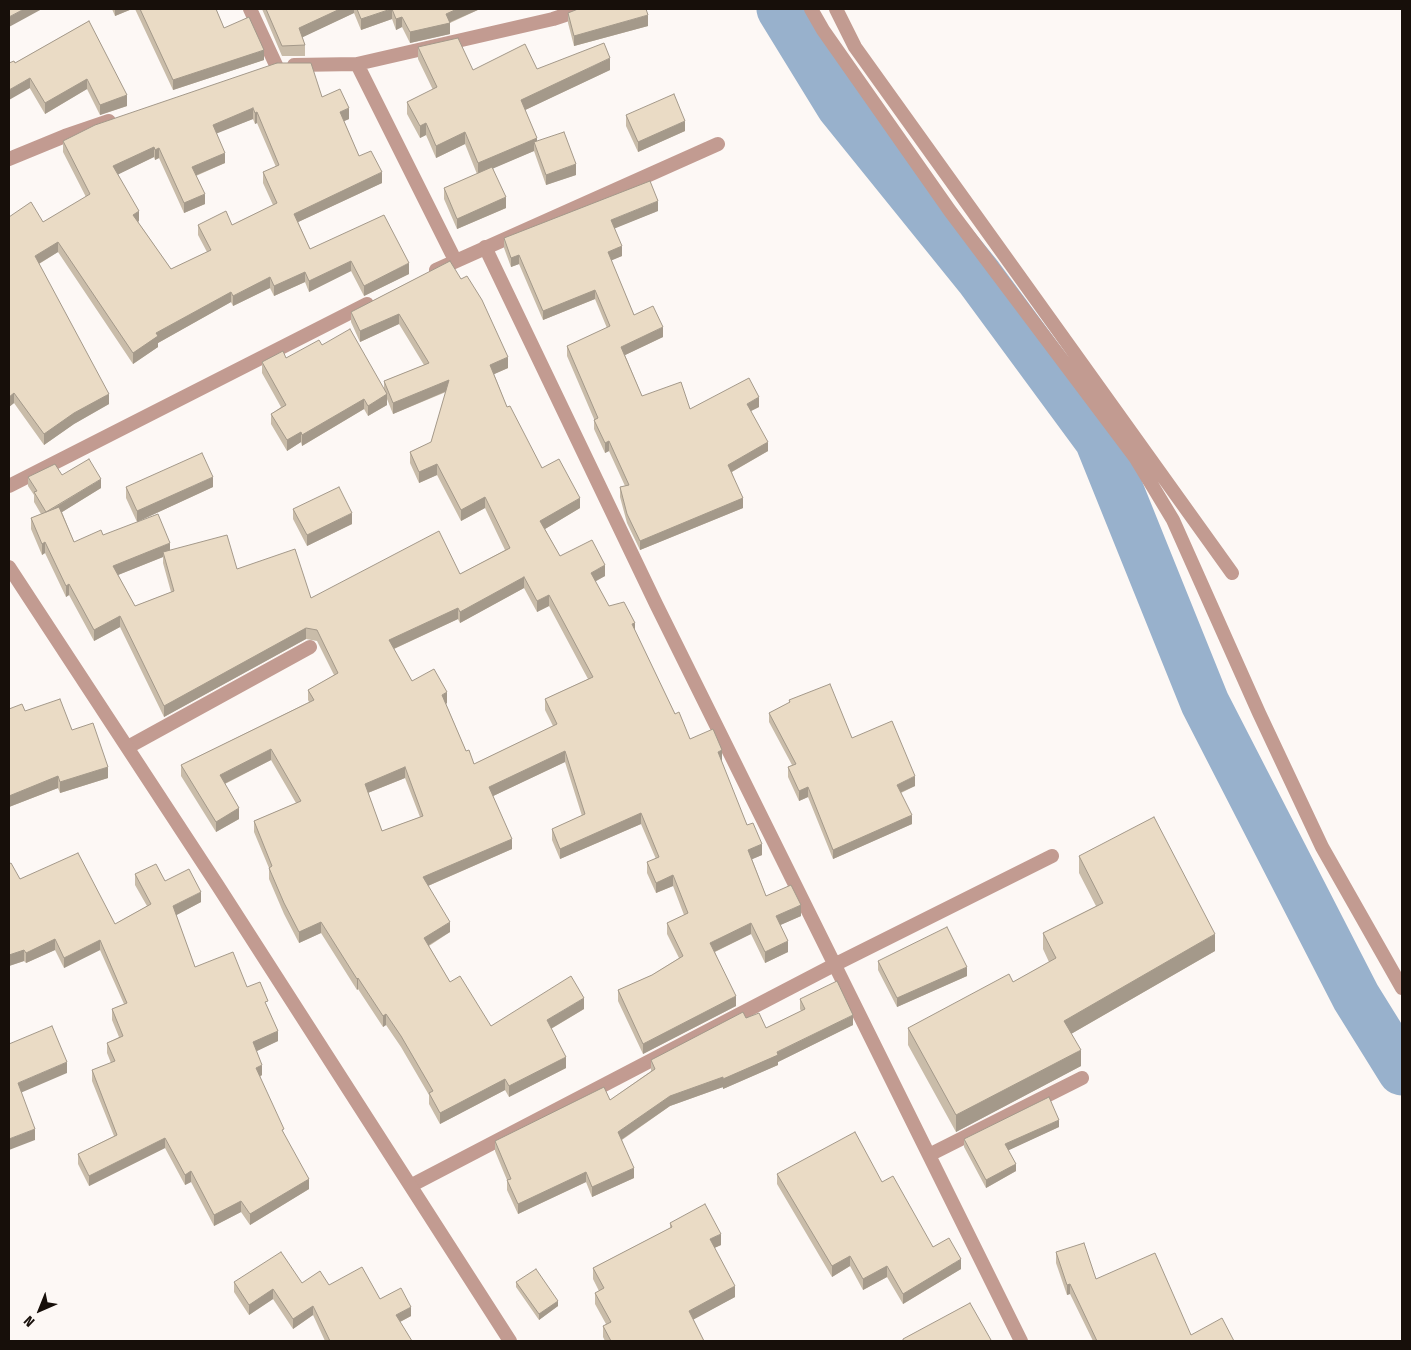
<!DOCTYPE html>
<style>
body{margin:0}
#map{position:relative;width:1411px;height:1350px;overflow:hidden;background:#fdf8f5;font-family:"Fira Sans Condensed",sans-serif}
canvas{display:block}
.frame{position:absolute;inset:0;border:10px solid #170f0a;pointer-events:none}
.north{position:absolute;left:15px;top:1285px;width:50px;height:50px;-webkit-text-stroke:4px #fdf8f5;paint-order:stroke;rotate:224deg;font-size:14px;font-weight:700;line-height:20px;text-align:center;color:#170f0a}
.north::after{content:'';display:block;margin:auto;width:18px;height:22px;background:#170f0a;clip-path:polygon(50% 0,100% 100%,50% 72%,0 100%)}
</style>
<div id="map">
<canvas width="1411" height="1350"></canvas>
<div class="frame"></div>
<div class="north">N</div>
</div>
<script>
const ctx = document.querySelector('canvas').getContext('2d');
ctx.lineJoin = 'round';
const shape = rows => new Path2D(rows.map(r => 'M' + r).join(''));
function trace(path, color, width, dash) { ctx.strokeStyle = color; ctx.lineWidth = width; ctx.lineCap = dash ? 'butt' : 'round'; ctx.setLineDash(dash || []); ctx.stroke(path); }
function fillPath(path, color) { ctx.fillStyle = color; ctx.fill(path, 'evenodd'); }
trace(shape([
 [781,9,840,105,979,277,1099,440,1205,703,1356,997,1402,1071]
]), '#98b1cc', 49);
trace(shape([
 [250,9,276,65],
 [811,9,823,30,950,211,1135,457,1173,520,1259,713,1322,847,1402,988],
 [836,9,855,47,1232,573],
 [357,64,553,19,583,9],
 [294,65,357,64,455,260],
 [9,159,65,136,109,121],
 [485,247,656,604,1021,1341],
 [436,270,718,144],
 [9,486,367,304],
 [128,747,310,647],
 [929,1155,1082,1078],
 [412,1185,834,965,1052,856]
]), '#c29b91', 14);
trace(shape([
 [9,567,218,886,510,1341]
]), '#c29b91', 14);
fillPath(shape([
 [112,9,132,9,115,16],
 [135,9,216,9,224,28,264,60,173,90],
 [262,9,480,9,450,23,450,34,410,43,402,27,396,30,392,19,361,30,354,13,302,37,305,45,305,56,282,56],
 [568,13,648,26,574,46,568,23],
 [89,21,127,106,100,115,87,89,45,114,15,63],
 [418,47,473,70,537,69,610,70,525,110,537,142,576,175,546,185,534,151,493,168,506,208,457,229,444,199,444,188,477,174,465,144,436,158,426,135,420,138,407,114,407,102,433,90,418,59],
 [322,97,349,119,344,121,359,156,382,183,298,222,310,249,409,274,364,296,351,271,309,292,305,282,274,296,270,288,233,306,231,302,158,343,158,347,133,364,58,252,39,264,109,404,74,424,44,445,14,403,9,407,43,222,86,197,63,152,63,141],
 [253,119,255,124,257,123,276,167,263,172,263,183,273,205,232,225,198,225,198,235,207,252,171,269,138,222,139,221,118,174,154,157,155,160,159,158,184,213,205,204,196,176,225,163,216,133],
 [626,115,685,131,638,152,626,126],
 [658,211,614,228,622,256,611,260,634,315,663,337,625,355,642,396,690,409,759,407,751,411,768,451,732,472,743,508,640,550,627,523,620,497,620,487,625,486,609,451,605,453,594,429,594,419,567,356,567,346,607,328,595,299,543,320,519,264,511,267,504,248,504,238],
 [450,261,508,368,494,374,507,407,542,468,580,508,545,529,560,556,605,576,595,581,609,606,635,631,675,714,690,739,722,761,721,762,747,825,762,855,752,859,766,896,801,916,780,925,788,952,765,963,751,934,715,952,736,1006,643,1054,618,1001,618,990,652,975,679,958,667,934,667,923,684,915,673,886,656,893,647,873,647,862,656,859,641,824,560,859,552,840,552,829,582,816,565,762,493,796,512,849,428,886,450,932,429,946,450,982,491,1026,584,1009,551,1029,566,1068,509,1097,505,1090,440,1124,429,1104,429,1095,401,1047,386,1025,383,1027,358,989,357,990,321,933,299,943,284,914,269,879,269,868,254,832,254,821,296,803,271,760,225,784,239,819,216,832,181,776,181,765,309,702,308,700,308,690,334,675,317,641,306,639,164,717,120,627,94,641,69,595,66,597,45,553,42,555,31,529,31,518,41,514,34,502,34,495,28,486,28,477,62,475,101,488,62,512,74,542,103,535,170,550,237,569,311,598,460,574,505,550,485,508,461,521,437,475,419,483,410,463,410,452,431,442,446,392,393,414,387,399,387,405,368,416,364,409,302,446,301,442,287,451,271,424,271,414,281,407,262,373,262,362,286,358,322,345,384,389,384,381,424,365,399,324,360,342,351,322,351,312],
 [163,557,163,563,171,592,135,606,118,575],
 [524,588,537,612,549,606,588,679,545,699,545,710,553,726,474,764,466,751,446,704,447,703,412,681,394,649,458,619,460,623],
 [405,778,420,817,382,831,368,793],
 [126,487,213,487,137,522,126,498],
 [293,509,352,524,307,546,293,519],
 [789,700,852,738,915,786,901,793,912,824,833,859,808,797,799,801,788,777,788,767,792,765,769,722,769,713,789,703],
 [9,709,25,711,72,730,108,778,60,793,58,788,9,807],
 [1079,856,1215,951,1071,1034,1081,1066,956,1132,908,1045,908,1028,1013,982,1049,962,1043,949,1043,933,1096,906,1079,873],
 [9,864,20,879,115,924,147,906,135,885,135,874,165,881,201,902,176,915,195,967,247,987,268,1008,278,1041,256,1051,262,1075,260,1077,284,1134,309,1189,250,1225,241,1212,214,1226,191,1182,185,1185,165,1148,89,1186,78,1164,78,1154,114,1136,92,1081,92,1070,111,1063,107,1053,107,1043,119,1037,112,1020,112,1009,124,1004,100,950,64,968,55,950,26,963,24,961,9,966],
 [878,961,967,976,897,1007,878,970],
 [800,999,853,1025,778,1062,778,1065,723,1089,723,1087,670,1106,622,1140,634,1178,592,1197,586,1182,518,1214,507,1190,507,1180,495,1151,495,1141,610,1100,651,1071,651,1060,746,1018,766,1028,801,1011,800,1009],
 [1059,1127,1008,1150,1016,1171,986,1188,964,1147,964,1139],
 [777,1174,882,1182,933,1247,961,1269,903,1304,887,1277,863,1290,850,1266,832,1277,777,1184],
 [670,1223,721,1245,714,1248,735,1297,693,1319,704,1341,605,1341,603,1337,603,1326,606,1324,595,1304,595,1293,599,1291,593,1279,593,1268,670,1228],
 [1056,1252,1096,1279,1191,1335,1234,1341,1093,1341,1070,1294,1067,1295,1056,1263],
 [234,1282,302,1283,329,1285,380,1299,411,1316,400,1322,412,1341,325,1341,313,1315,293,1329,273,1299,249,1315,234,1292],
 [516,1282,558,1306,539,1320,516,1287]
]), '#c9bca9');
fillPath(shape([
 [24,9,42,9,9,27,9,17],
 [115,9,132,9,115,16],
 [340,9,354,9,354,13,299,39,299,28],
 [392,9,392,19,361,30,361,19],
 [457,9,480,9,448,23,450,23,450,34,410,43,410,32],
 [648,15,648,26,574,46,574,36],
 [402,17,402,27,396,30,396,19],
 [264,50,264,60,173,90,173,80],
 [610,58,610,70,521,112,521,100],
 [30,78,30,88,9,100,9,90],
 [87,79,87,89,45,114,45,103],
 [127,95,127,106,100,115,100,105],
 [253,108,253,119,213,135,213,125],
 [349,108,349,119,340,123,340,112],
 [257,112,257,123,255,124,255,113],
 [685,121,685,131,638,152,638,142],
 [426,123,426,135,420,138,420,126],
 [465,132,465,144,436,158,436,146],
 [537,138,537,149,534,142,534,151,478,175,478,163],
 [154,147,154,157,113,177,113,166],
 [159,148,159,158,155,160,155,150],
 [225,153,225,163,192,177,192,167],
 [576,164,576,175,546,185,546,175],
 [382,172,382,183,294,224,294,214],
 [205,194,205,204,184,213,184,203],
 [506,197,506,208,457,229,457,219],
 [658,201,658,211,611,230,611,220],
 [139,211,139,221,133,225,133,215],
 [58,242,58,252,35,266,35,256],
 [622,246,622,256,608,262,608,252],
 [519,255,519,264,511,267,511,258],
 [351,261,351,271,309,292,309,281],
 [409,263,409,274,364,296,364,286],
 [305,272,305,282,274,296,274,286],
 [270,277,270,288,233,306,233,296],
 [595,290,595,299,543,320,543,311],
 [231,292,231,302,158,343,158,347,133,364,133,353,156,333],
 [399,314,399,324,360,342,360,331],
 [663,327,663,337,621,357,621,347],
 [508,357,508,368,490,376,490,365],
 [449,380,449,390,393,414,393,403],
 [14,393,14,403,9,407,9,397],
 [109,394,109,404,74,424,44,445,44,434,74,413],
 [387,394,387,405,368,416,368,406],
 [759,397,759,407,747,413,747,404],
 [364,399,364,409,302,446,302,435],
 [301,432,301,442,287,451,287,440],
 [609,441,609,451,605,453,605,443],
 [768,442,768,451,728,474,728,465],
 [437,464,437,475,419,483,419,472],
 [213,477,213,487,137,522,137,511],
 [101,479,101,488,46,522,46,513],
 [485,497,485,508,461,521,461,510],
 [580,498,580,508,540,532,540,521],
 [743,498,743,508,640,550,640,541],
 [352,513,352,524,307,546,307,535],
 [45,542,45,553,42,555,42,544],
 [170,543,170,554,163,552,163,557,113,577,113,566],
 [605,565,605,576,591,584,591,573],
 [524,577,524,588,460,623,460,612],
 [69,584,69,595,66,597,66,586],
 [549,595,549,606,537,612,537,601],
 [458,608,458,619,389,651,389,640],
 [120,616,120,627,94,641,94,630],
 [635,623,635,634,632,624],
 [306,628,306,639,164,717,164,706],
 [447,692,447,703,442,706,442,695],
 [271,749,271,760,220,786,220,775],
 [722,750,722,761,718,763,718,752],
 [565,751,565,762,489,798,489,787],
 [108,767,108,778,60,793,60,782],
 [405,767,405,778,365,794,365,784],
 [58,776,58,788,9,807,9,796],
 [915,776,915,786,897,794,897,785],
 [808,787,808,797,799,801,799,791],
 [239,808,239,819,216,832,216,822],
 [641,813,641,824,560,859,560,849],
 [912,815,912,824,833,859,833,850],
 [512,839,512,849,423,888,423,877],
 [762,844,762,855,748,861,748,850],
 [673,875,673,886,656,893,656,883],
 [201,892,201,902,173,917,173,906],
 [801,905,801,916,776,927,776,916],
 [321,922,321,933,299,943,299,932],
 [450,922,450,932,424,948,424,938],
 [751,923,751,934,710,954,710,943],
 [1215,934,1215,951,1064,1038,1064,1021],
 [55,939,55,950,26,963,26,953],
 [100,940,100,950,64,968,64,958],
 [788,941,788,952,765,963,765,952],
 [24,950,24,961,9,966,9,955],
 [967,967,967,976,897,1007,897,998],
 [358,978,358,989,357,990,357,979],
 [736,996,736,1006,643,1054,643,1044],
 [584,998,584,1009,547,1031,547,1020],
 [386,1014,386,1025,383,1027,383,1016],
 [853,1015,853,1025,778,1062,778,1065,723,1089,723,1079],
 [278,1031,278,1041,253,1053,253,1042],
 [1081,1050,1081,1066,956,1132,956,1115],
 [566,1057,566,1068,509,1097,509,1086],
 [67,1062,67,1073,18,1094,18,1083],
 [262,1065,262,1075,256,1078,256,1068],
 [723,1077,723,1087,670,1106,618,1142,618,1132,670,1096],
 [505,1079,505,1090,440,1124,440,1113],
 [1059,1120,1059,1127,1005,1152,1005,1144],
 [35,1129,35,1140,9,1150,9,1139],
 [165,1138,165,1148,89,1186,89,1176],
 [1016,1164,1016,1171,986,1188,986,1180],
 [634,1168,634,1178,592,1197,592,1187],
 [191,1171,191,1182,185,1185,185,1175],
 [586,1172,586,1182,518,1214,518,1204],
 [309,1179,309,1189,250,1225,250,1214],
 [241,1201,241,1212,214,1226,214,1215],
 [721,1234,721,1245,710,1250,710,1239],
 [850,1256,850,1266,832,1277,832,1266],
 [961,1259,961,1269,903,1304,903,1294],
 [887,1266,887,1277,863,1290,863,1279],
 [1070,1284,1070,1294,1067,1295,1067,1285],
 [735,1286,735,1297,689,1322,689,1311],
 [273,1289,273,1299,249,1315,249,1305],
 [558,1301,558,1306,539,1320,539,1314],
 [313,1306,313,1315,293,1329,293,1319],
 [411,1307,411,1316,396,1324,396,1315]
]), '#a4998a');
const building = shape([
 [9,9,24,9,9,17,9,9],
 [140,9,216,9,224,28,249,17,264,50,173,80,140,9],
 [266,9,340,9,299,28,305,45,282,46,266,9],
 [357,9,391,9,361,19,357,9],
 [392,9,457,9,446,14,450,23,410,32,402,17,396,19,392,9],
 [578,9,646,9,648,15,574,36,568,13,578,9],
 [89,21,127,95,100,105,87,79,45,103,30,78,9,90,9,63,14,61,15,63,89,21],
 [458,38,473,70,525,44,537,69,604,43,610,58,521,100,537,138,478,163,465,132,436,146,426,123,420,126,407,102,437,87,418,47,458,38],
 [277,63,311,63,322,97,340,89,349,108,340,112,359,156,371,151,382,172,294,214,310,249,384,215,409,263,364,286,351,261,309,281,305,272,274,286,270,277,233,296,231,292,156,333,158,336,133,353,58,242,35,256,109,394,74,413,44,434,14,393,9,397,9,217,31,202,43,222,90,194,63,141,95,125,277,63],
 [253,108,255,113,257,112,279,165,263,172,277,203,232,225,226,211,198,225,211,250,171,269,133,215,139,211,113,166,154,147,155,150,159,148,184,203,205,194,192,167,225,153,213,125,253,108],
 [674,94,685,121,638,142,626,115,674,94],
 [564,132,576,164,546,175,534,142,564,132],
 [492,167,506,197,457,219,444,188,492,167],
 [650,181,658,201,611,220,622,246,608,252,634,315,653,306,663,327,621,347,642,396,681,382,690,409,749,378,759,397,747,404,768,442,728,465,743,498,640,541,627,514,620,487,629,485,609,441,605,443,594,420,598,418,567,346,610,326,595,290,543,311,519,255,511,258,504,238,650,181],
 [450,261,461,279,467,276,482,300,508,357,490,365,507,407,510,406,542,468,559,459,580,498,540,521,560,556,592,540,605,565,591,573,609,606,624,602,635,623,632,624,675,714,679,712,690,739,713,729,722,750,718,752,747,825,753,823,762,844,748,850,766,896,791,885,801,905,776,916,788,941,765,952,751,923,710,943,736,996,643,1044,618,990,652,975,683,956,667,923,688,913,673,875,656,883,647,862,659,857,641,813,560,849,552,829,585,814,565,751,489,787,512,839,423,877,450,922,424,938,450,982,460,976,491,1026,571,976,584,998,547,1020,566,1057,509,1086,505,1079,440,1113,429,1093,433,1091,401,1036,386,1014,383,1016,358,978,357,979,321,922,299,932,284,903,269,868,272,866,254,821,301,801,271,749,220,775,239,808,216,822,181,765,314,700,308,690,338,673,317,630,306,628,164,706,120,616,94,630,69,584,66,586,45,542,42,544,31,518,59,507,74,542,101,530,103,535,158,514,170,543,113,566,135,606,174,591,163,552,227,535,237,569,295,549,311,598,439,531,460,574,510,548,485,497,461,510,437,464,419,472,410,452,431,442,449,380,393,403,384,381,429,363,399,314,360,331,351,312,450,261],
 [524,577,537,601,549,595,593,677,545,699,557,724,474,764,469,750,466,751,442,695,447,692,434,669,412,681,389,640,458,608,460,612,524,577],
 [405,767,423,816,382,831,365,784,405,767],
 [350,329,387,394,368,406,364,399,302,435,301,432,287,440,271,414,286,405,262,362,283,351,286,358,319,340,322,345,350,329],
 [202,453,213,477,137,511,126,487,202,453],
 [89,459,101,479,46,512,34,492,37,491,28,477,55,464,62,475,89,459],
 [339,487,352,513,307,535,293,509,339,487],
 [830,684,852,738,892,721,915,776,897,785,912,815,833,850,808,787,799,791,788,767,796,764,769,713,790,702,789,700,830,684],
 [60,699,72,730,93,723,108,767,60,782,58,776,9,796,9,709,22,704,25,711,60,699],
 [1154,817,1215,934,1064,1021,1081,1050,956,1115,908,1028,1009,974,1013,982,1056,958,1043,933,1103,903,1079,856,1154,817],
 [78,853,115,924,151,904,135,874,156,864,165,881,189,869,201,892,173,906,195,967,233,952,247,987,260,982,268,1001,265,1002,278,1031,253,1042,262,1065,256,1068,284,1129,282,1130,309,1179,250,1214,241,1201,214,1215,191,1171,185,1175,165,1138,89,1176,78,1154,117,1135,92,1070,115,1061,107,1043,123,1036,112,1009,127,1003,100,940,64,958,55,939,26,953,24,950,9,955,9,864,11,863,20,879,78,853],
 [947,927,967,967,897,998,878,961,947,927],
 [837,981,853,1015,777,1052,778,1055,723,1079,723,1077,670,1096,618,1132,634,1168,592,1187,586,1172,518,1204,507,1180,511,1179,495,1141,604,1087,610,1100,655,1069,651,1060,743,1012,746,1018,759,1013,766,1028,805,1009,800,999,837,981],
 [52,1026,67,1062,18,1083,35,1129,9,1139,9,1044,52,1026],
 [1049,1097,1059,1120,1005,1144,1016,1164,986,1180,964,1139,1049,1097],
 [855,1132,882,1182,893,1176,933,1247,949,1238,961,1259,903,1294,887,1266,863,1279,850,1256,832,1266,777,1174,855,1132],
 [705,1204,721,1234,710,1239,735,1286,689,1311,704,1341,611,1341,603,1326,611,1322,595,1293,604,1288,593,1268,672,1227,670,1223,705,1204],
 [1084,1243,1096,1279,1155,1253,1191,1335,1222,1318,1234,1341,1097,1341,1070,1284,1067,1285,1056,1252,1084,1243],
 [281,1252,302,1283,320,1271,329,1285,362,1267,380,1299,401,1288,411,1307,396,1315,412,1341,330,1341,313,1306,293,1319,273,1289,249,1305,234,1282,281,1252],
 [536,1269,558,1301,539,1314,516,1282,536,1269],
 [970,1303,991,1340,988,1341,903,1341,903,1339,970,1303]
]);
fillPath(building, '#eadbc5');
trace(building, '#a4998a', 1);
</script>
